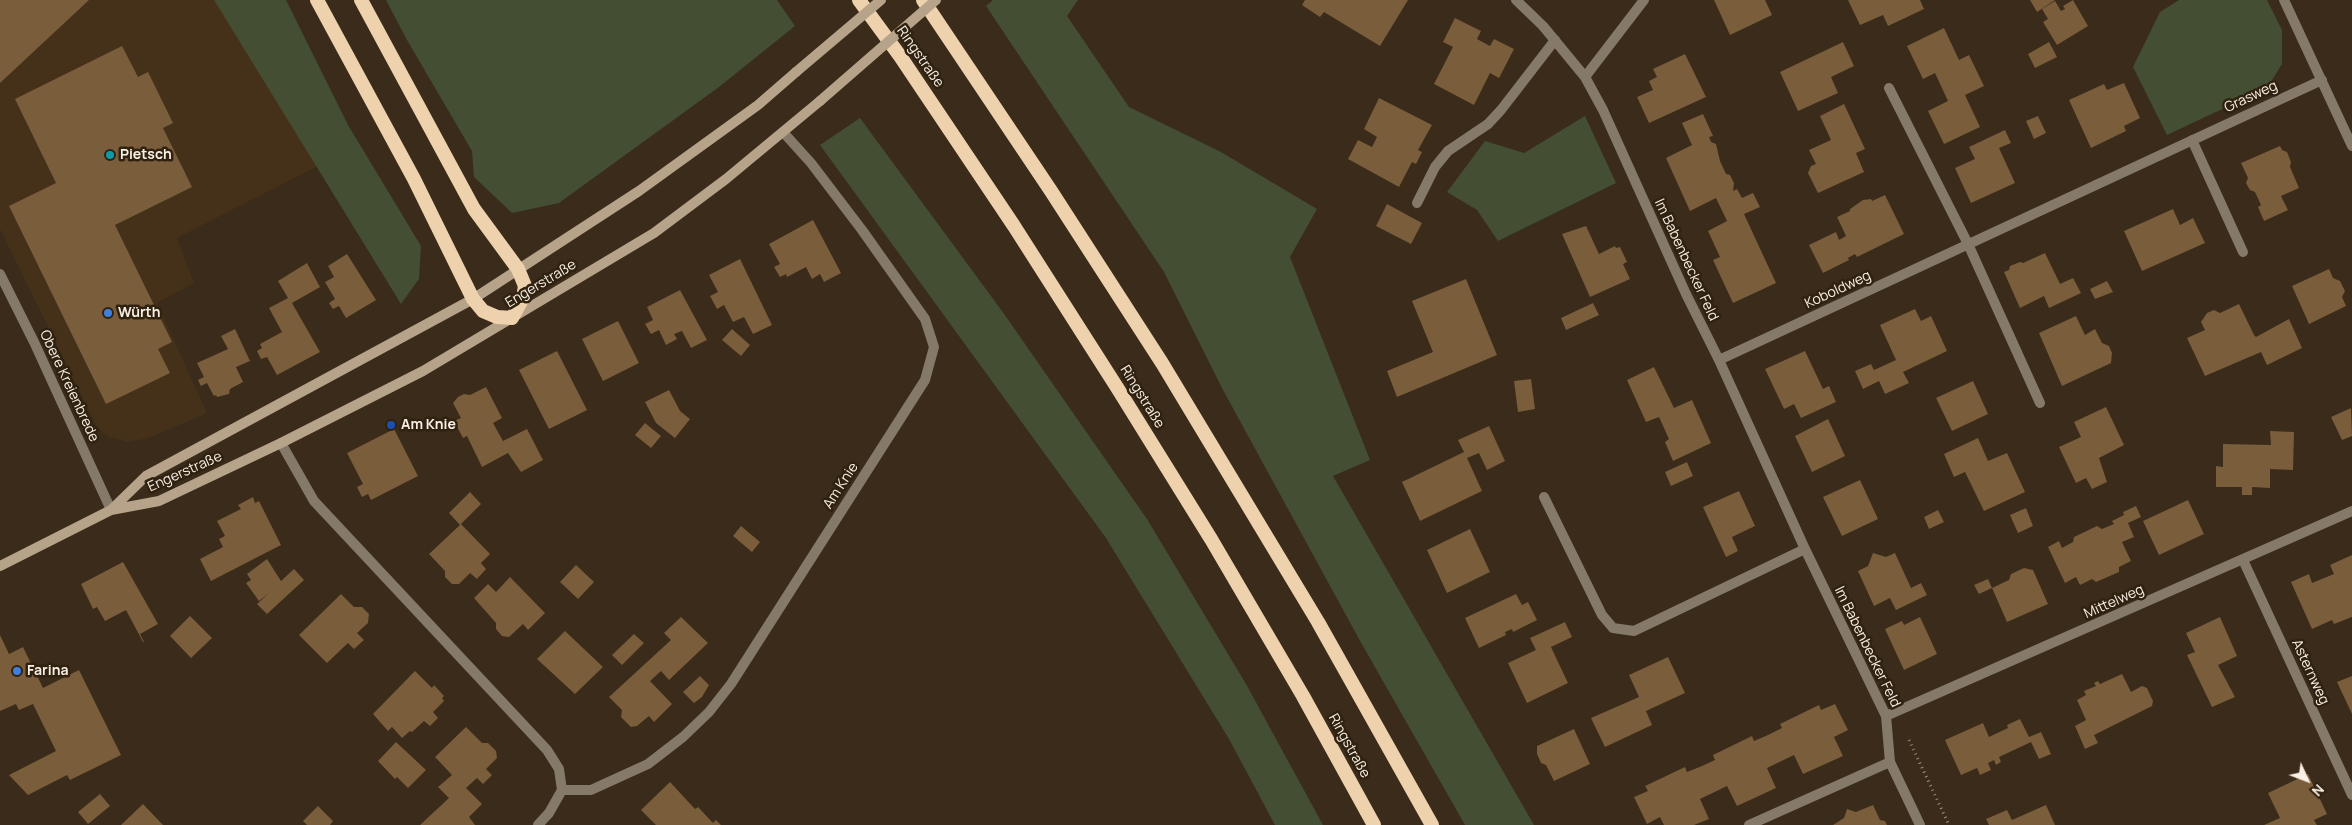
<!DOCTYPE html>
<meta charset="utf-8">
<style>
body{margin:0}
#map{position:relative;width:2352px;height:825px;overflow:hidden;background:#3a2b1a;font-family:Manrope,sans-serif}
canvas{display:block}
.north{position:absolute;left:2282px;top:755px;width:50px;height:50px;-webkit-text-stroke:4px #302210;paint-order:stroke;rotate:133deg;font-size:14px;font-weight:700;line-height:20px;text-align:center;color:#f9efe4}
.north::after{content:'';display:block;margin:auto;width:18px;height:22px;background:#f9efe4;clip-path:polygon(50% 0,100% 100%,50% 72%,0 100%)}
</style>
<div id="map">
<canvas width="2352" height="825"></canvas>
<div class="north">N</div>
</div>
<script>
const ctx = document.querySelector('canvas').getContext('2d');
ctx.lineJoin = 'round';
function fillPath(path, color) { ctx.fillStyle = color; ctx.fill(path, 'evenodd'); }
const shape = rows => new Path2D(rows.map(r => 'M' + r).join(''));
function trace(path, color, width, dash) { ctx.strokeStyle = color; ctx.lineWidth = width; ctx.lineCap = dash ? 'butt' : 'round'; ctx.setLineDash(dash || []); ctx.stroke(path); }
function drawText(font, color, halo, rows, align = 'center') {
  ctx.font = font + ' Manrope,sans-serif'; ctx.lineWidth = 5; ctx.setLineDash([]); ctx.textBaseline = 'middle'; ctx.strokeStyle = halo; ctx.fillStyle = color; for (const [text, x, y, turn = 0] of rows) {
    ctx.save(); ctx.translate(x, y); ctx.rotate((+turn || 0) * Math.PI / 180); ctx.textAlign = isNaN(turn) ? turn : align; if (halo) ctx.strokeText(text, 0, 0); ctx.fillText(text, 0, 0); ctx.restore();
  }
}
fillPath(shape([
 [0,0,214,0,318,166,177,238,194,283,157,303,207,413,149,438,128,442,109,437,97,427,0,229]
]), '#453119');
fillPath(shape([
 [214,0,286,0,348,125,421,246,419,279,401,304],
 [386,0,777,0,795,26,719,87,559,203,512,213,474,177,472,151,407,40],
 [993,0,1078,0,1067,16,1129,107,1221,152,1317,209,1290,257,1370,460,1333,476,1534,825,1465,825,1359,639,1223,390,1164,272,986,6],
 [2179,0,2267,0,2282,30,2282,64,2267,88,2167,135,2133,67,2160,12],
 [1585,116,1616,183,1498,241,1477,210,1447,192,1485,141,1524,153],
 [860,118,1002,311,1147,519,1246,684,1323,825,1275,825,1229,739,1106,538,820,145]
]), '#444e32');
fillPath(shape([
 [0,0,89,0,0,83],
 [1305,0,1408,0,1380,46,1324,12,1320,17,1302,5],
 [1714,0,1765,0,1772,15,1730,35],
 [1848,0,1920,0,1924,9,1888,26,1883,15,1860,25],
 [2030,0,2055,0,2037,12],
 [2073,0,2088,26,2057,45,2043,22,2048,19,2042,9,2055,1,2061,11,2065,9,2063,6],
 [1455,18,1481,31,1477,39,1490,46,1494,39,1514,49,1499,78,1490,73,1474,105,1434,84,1453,47,1443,42],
 [1944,28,1959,60,1969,55,1984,86,1965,95,1980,127,1944,144,1928,111,1948,101,1935,73,1923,79,1907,46],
 [1843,42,1854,66,1831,77,1838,93,1798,111,1780,72],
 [2049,42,2057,57,2035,68,2028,54],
 [122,46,138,77,148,72,173,123,163,128,192,187,115,225,172,342,158,349,170,373,106,404,9,206,56,183,15,99],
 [1685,54,1706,97,1649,123,1637,97,1653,90,1649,81,1657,77,1653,69],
 [2124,83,2140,118,2124,126,2126,131,2091,148,2069,100,2104,84,2107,90],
 [1379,98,1432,125,1418,150,1422,152,1416,164,1412,162,1399,187,1348,159,1358,140,1372,147,1377,137,1364,129],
 [1844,104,1865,149,1856,153,1864,172,1818,193,1808,173,1811,166,1816,164,1809,150,1831,140,1820,116],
 [1703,114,1713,136,1709,137,1711,142,1716,144,1720,161,1726,174,1730,175,1734,183,1733,191,1737,189,1742,198,1753,193,1760,207,1744,214,1776,283,1733,303,1713,260,1720,257,1708,231,1727,221,1716,198,1690,211,1666,158,1692,145,1682,123],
 [2038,116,2046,133,2034,139,2026,121],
 [2005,130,2011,143,1999,148,2015,183,1971,203,1955,168,1975,159,1969,147],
 [2280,146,2282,150,2287,152,2291,162,2290,167,2299,188,2281,196,2288,210,2264,221,2258,207,2261,205,2255,192,2250,190,2246,183,2248,178,2241,163],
 [1885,195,1904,234,1857,257,1855,254,1848,258,1849,260,1823,273,1809,245,1836,232,1839,240,1846,236,1837,217,1850,211,1850,209,1863,200,1871,199,1872,201],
 [1387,204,1422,223,1411,244,1376,226],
 [2173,209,2180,225,2193,218,2205,243,2142,271,2124,231],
 [813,220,841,273,824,282,820,274,812,279,806,267,787,277,786,274,780,277,774,267,780,264,769,244],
 [1586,226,1599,254,1615,246,1616,248,1620,247,1627,262,1623,264,1630,279,1590,297,1562,234],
 [2045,253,2060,284,2073,278,2081,293,2049,308,2044,296,2020,308,2004,272,2009,270,2010,266,2020,262,2023,263],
 [347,254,376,300,346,318,339,306,333,309,329,303,335,299,325,282,334,277,328,266],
 [740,259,772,325,753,334,744,317,733,322,724,305,717,309,710,296,718,292,709,275],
 [307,263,320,287,292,303,320,352,277,375,267,357,261,359,257,351,262,348,260,344,282,332,269,308,288,298,278,281],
 [2329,269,2333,278,2340,281,2345,291,2342,297,2346,306,2309,324,2292,286],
 [1466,279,1497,355,1397,397,1387,371,1433,352,1412,301],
 [2107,281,2113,292,2095,299,2090,289],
 [680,290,707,340,691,348,682,331,674,334,677,339,666,345,659,330,651,334,645,324,653,320,647,307],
 [1593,303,1599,315,1566,330,1561,318],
 [2239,304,2254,335,2256,337,2289,319,2302,348,2267,365,2261,352,2205,376,2187,338,2205,330,2201,322,2207,313,2214,310,2220,313],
 [1915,309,1921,321,1931,316,1947,351,1903,372,1909,383,1885,394,1879,381,1863,389,1855,371,1871,364,1874,370,1896,360,1880,325],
 [2076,316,2085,335,2095,329,2102,343,2109,346,2112,353,2111,363,2062,386,2039,333],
 [618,321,639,363,603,381,582,339],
 [235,329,250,361,236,367,243,382,230,389,229,394,217,397,216,395,214,396,207,383,201,386,198,380,204,377,197,363,228,349,221,336],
 [732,329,750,345,741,356,722,340],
 [557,351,587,410,549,429,519,370],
 [1805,351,1823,389,1829,386,1836,402,1801,418,1794,404,1784,409,1765,369],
 [1654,367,1674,408,1692,400,1711,443,1673,461,1665,442,1669,439,1659,417,1646,422,1627,380],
 [1531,379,1535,409,1518,412,1514,381],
 [1973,381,1988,414,1952,431,1936,398],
 [486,387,502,418,493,423,503,441,527,429,543,460,521,472,508,453,482,467,467,436,463,438,454,421,461,418,453,403,458,397,464,394,470,395],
 [669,390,680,411,690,419,675,438,656,423,645,402],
 [2106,407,2124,445,2099,458,2107,482,2092,489,2086,478,2076,483,2059,447,2081,437,2074,422],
 [2351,408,2352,436,2342,440,2331,417],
 [1828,419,1845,456,1812,472,1795,436],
 [645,423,661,436,651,448,635,435],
 [1489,426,1505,461,1487,470,1479,453,1467,458,1482,491,1420,521,1402,482,1464,452,1458,440],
 [394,429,418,476,371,500,368,494,362,497,357,487,363,484,347,453],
 [2270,431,2294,432,2293,470,2270,469,2270,488,2252,487,2252,495,2242,495,2242,487,2216,487,2216,466,2223,467,2223,444,2271,445],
 [1978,438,1988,461,2007,453,2025,492,1984,511,1965,472,1954,477,1944,454],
 [1687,462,1693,476,1671,486,1665,472],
 [1860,480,1878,519,1842,536,1823,497],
 [1739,491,1755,526,1732,537,1738,551,1726,557,1703,507],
 [470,492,481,504,460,525,449,513],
 [253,497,255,503,259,501,281,545,211,581,200,559,223,547,219,539,225,536,217,521,241,509,238,505],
 [2188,500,2204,534,2159,555,2143,521],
 [2136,506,2141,517,2128,523,2134,537,2122,542,2131,561,2119,567,2119,572,2096,582,2092,579,2080,585,2076,577,2065,583,2048,547,2059,541,2062,548,2073,542,2074,537,2097,526,2102,529,2114,524,2112,521,2124,515,2123,512],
 [2026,508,2033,526,2018,533,2010,515],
 [1938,510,1944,522,1929,529,1924,517],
 [461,524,490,554,481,563,486,569,477,579,470,573,459,584,452,584,445,577,445,571,429,554],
 [741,526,760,542,752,552,733,536],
 [1470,529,1490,572,1447,593,1427,550],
 [1873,553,1886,557,1895,553,1911,588,1921,583,1927,595,1896,610,1890,598,1874,606,1858,571,1868,566],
 [2352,555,2352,617,2334,624,2332,620,2312,629,2291,582,2309,574,2312,583,2334,574,2330,565],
 [267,559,281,581,294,569,304,580,267,614,257,604,269,593,259,601,246,583,251,580,247,574],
 [123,562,158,624,140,634,144,642,143,642,126,610,105,621,97,607,93,609,81,584],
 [576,565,594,582,578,599,560,582],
 [2024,568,2033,570,2048,604,2007,622,1992,588,2009,580,2011,574],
 [510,577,545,613,528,630,523,624,509,637,502,636,496,629,496,623,474,598,488,584,496,592],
 [1988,579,1992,588,1979,594,1974,585],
 [341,594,354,607,362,607,369,614,368,623,357,633,364,640,354,649,348,643,327,663,299,635],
 [1516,594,1522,605,1528,602,1537,620,1513,632,1512,629,1505,632,1506,635,1479,648,1465,618],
 [190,616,212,638,191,658,170,636],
 [681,617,708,643,669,680,661,671,650,681,672,704,654,722,649,716,637,726,631,727,621,717,622,710,609,697,671,640,664,633],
 [1920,617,1937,654,1904,670,1885,629,1902,621,1904,625],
 [2220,617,2237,656,2218,665,2235,697,2212,707,2187,655,2195,652,2186,633],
 [1565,622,1572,637,1551,647,1568,683,1527,703,1508,663,1536,650,1530,638],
 [565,631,603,667,575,694,537,659],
 [634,634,644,643,622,665,612,655],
 [0,635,9,654,23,647,43,688,79,670,121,755,70,780,67,775,28,795,9,775,56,751,33,704,19,710,16,704,0,711],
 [1668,657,1685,693,1646,711,1652,725,1605,747,1591,718,1639,697,1629,675],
 [415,671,432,688,434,685,444,696,442,698,444,701,433,712,438,718,430,726,424,721,412,732,410,731,402,738,392,727,388,731,373,714],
 [2122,674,2131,692,2142,686,2147,688,2153,701,2152,706,2094,735,2098,743,2085,749,2075,726,2086,720,2077,700,2086,695,2084,691,2096,686,2094,683,2098,681,2100,684],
 [700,676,709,685,702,697,694,703,683,692],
 [2352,676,2352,714,2337,682],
 [1835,704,1848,730,1834,737,1843,756,1803,774,1794,755,1767,768,1776,788,1737,806,1727,786,1700,799,1709,819,1694,825,1664,825,1660,817,1647,824,1634,797,1648,791,1645,786,1685,767,1687,772,1702,766,1715,760,1713,755,1752,736,1754,741,1768,735,1782,728,1780,724,1819,705,1821,710],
 [2020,719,2029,737,2041,732,2051,754,2039,759,2031,742,1999,757,2001,762,1996,765,1994,760,1988,763,1991,770,1980,775,1977,768,1961,775,1945,740,1983,723,1989,737,2008,728,2007,725],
 [466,727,482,743,488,743,496,751,497,758,486,769,492,775,483,784,477,778,466,788,482,804,469,817,475,825,420,825,449,798,438,787,452,775,435,757],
 [1574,729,1590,764,1554,781,1546,765,1541,763,1537,754,1537,746],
 [396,742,426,770,408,788,397,777,395,779,378,761],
 [2308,774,2327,814,2314,820,2317,825,2264,825,2280,818,2268,793],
 [670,782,695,809,698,807,713,823,716,820,721,825,656,825,641,810],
 [100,794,110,806,88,824,78,812],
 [143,804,163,825,121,825],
 [1873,805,1880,820,1885,821,1887,825,1833,825,1844,818,1847,809,1856,812],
 [2046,805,2055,825,1989,825,1986,819,2007,810,2012,820],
 [318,806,333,821,330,825,307,825,303,821]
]), '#7a5d3b');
trace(shape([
 [1909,740,1949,825]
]), '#9e9284', 3, [1, 4]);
trace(shape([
 [2192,140,2243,252],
 [1417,203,1435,167,1448,151,1488,124,1501,110,1555,40]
]), '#857969', 10);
trace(shape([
 [1516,0,1543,26,1585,77,1603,110,1686,294,1719,360,1805,549,1886,716,1890,762,1920,825],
 [2284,0,2352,146],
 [1585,77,1644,0],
 [1889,88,1968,244,2040,403],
 [0,274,34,342,111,510],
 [1719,360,2322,80],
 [281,443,314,501,547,750,559,769,562,790,549,813,538,825],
 [1544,497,1602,615,1613,628,1634,631,1805,549],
 [2243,560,2352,795],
 [1886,716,2352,511],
 [562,790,591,790,648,764,683,737,709,712,731,684,925,380,934,347,925,319,862,230,811,163,783,132],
 [1749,825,1890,762]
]), '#857969', 10);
trace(shape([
 [112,509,146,476,473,299,639,191,758,105,796,72],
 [0,566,111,510,159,501,281,443,423,371,654,233,726,179,820,101]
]), '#b6a389', 10);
trace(shape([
 [317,0,414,179,473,299,483,311,497,317,512,318,523,298,525,286,518,269,474,209,361,0],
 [859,0,900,56,1014,226,1118,389,1211,539,1303,696,1374,825],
 [923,0,1051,191,1162,363,1318,622,1432,825]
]), '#eed2ad', 14);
trace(shape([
 [796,72,881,0],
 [820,101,936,0]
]), '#b6a389', 10);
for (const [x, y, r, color] of [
 [110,155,5,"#0f9aa8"],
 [108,313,5,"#3f7fe0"],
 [391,425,5,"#1a4fb4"],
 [17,671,5,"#3f7fe0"]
]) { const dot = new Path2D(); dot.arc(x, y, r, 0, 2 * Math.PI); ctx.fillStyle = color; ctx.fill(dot); trace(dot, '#302210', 2); }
drawText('14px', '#f9efe4', '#302210', [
 ["Ringstraße",920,57,55],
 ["Grasweg",2251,97,-25],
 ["Im Babenbecker Feld",1686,260,65],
 ["Engerstraße",541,284,-31],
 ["Koboldweg",1838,290,-25],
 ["Obere Kreienbrede",69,386,65],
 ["Ringstraße",1142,397,58],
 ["Engerstraße",185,472,-24],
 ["Am Knie",841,486,-57],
 ["Mittelweg",2114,602,-24],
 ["Im Babenbecker Feld",1867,647,64],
 ["Asternweg",2310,672,65],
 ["Ringstraße",1349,746,61]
]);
drawText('bold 14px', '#f9efe4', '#302210', [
 ["Pietsch",120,155],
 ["Würth",118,313],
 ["Am Knie",401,425],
 ["Farina",27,671]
], 'left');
</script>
